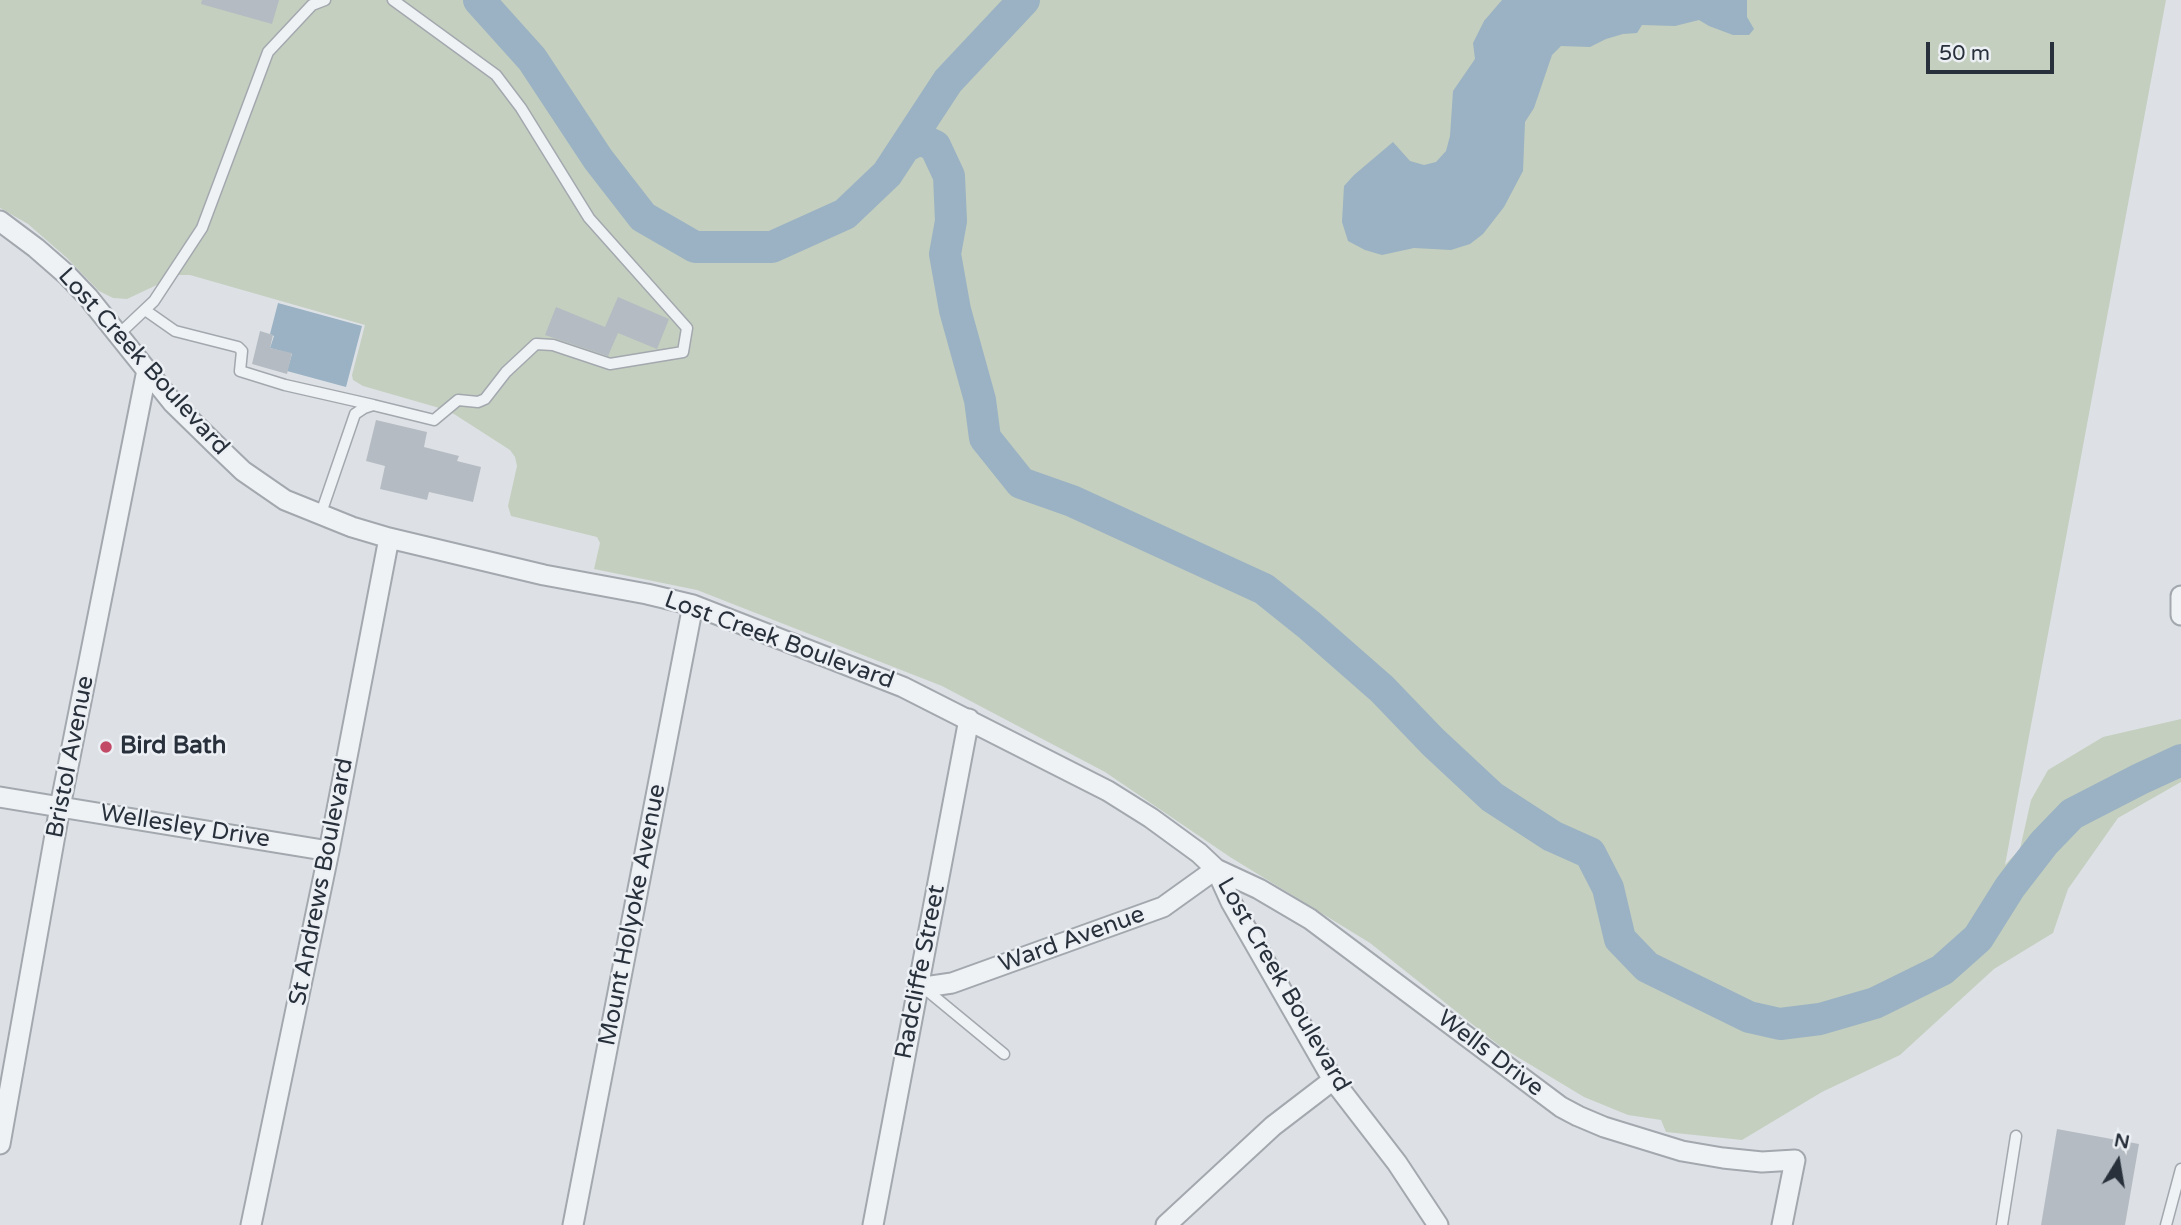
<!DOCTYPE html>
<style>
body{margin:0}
#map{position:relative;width:2181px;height:1225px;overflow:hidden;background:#dde1e6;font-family:"Varela Round",sans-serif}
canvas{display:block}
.north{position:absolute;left:2083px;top:1127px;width:70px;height:70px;-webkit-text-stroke:5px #ecf0f4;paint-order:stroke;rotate:11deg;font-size:19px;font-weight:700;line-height:28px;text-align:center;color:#28303b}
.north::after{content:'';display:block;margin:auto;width:24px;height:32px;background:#28303b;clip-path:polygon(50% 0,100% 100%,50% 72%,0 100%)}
.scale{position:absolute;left:1926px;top:42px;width:128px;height:32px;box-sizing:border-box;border:4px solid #28303b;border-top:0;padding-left:9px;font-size:21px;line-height:24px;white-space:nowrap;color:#28303b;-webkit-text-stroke:5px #ecf0f4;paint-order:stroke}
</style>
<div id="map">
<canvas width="2181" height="1225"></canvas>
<div class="north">N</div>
<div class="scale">50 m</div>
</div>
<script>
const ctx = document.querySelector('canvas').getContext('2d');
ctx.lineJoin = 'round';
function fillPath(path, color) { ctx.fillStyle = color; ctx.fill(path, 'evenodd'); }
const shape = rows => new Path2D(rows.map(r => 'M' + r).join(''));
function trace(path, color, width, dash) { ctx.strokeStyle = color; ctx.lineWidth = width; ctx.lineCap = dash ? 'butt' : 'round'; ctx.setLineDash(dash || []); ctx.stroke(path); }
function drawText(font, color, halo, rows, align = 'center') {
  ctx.font = font + ' "Varela Round",sans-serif'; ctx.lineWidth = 5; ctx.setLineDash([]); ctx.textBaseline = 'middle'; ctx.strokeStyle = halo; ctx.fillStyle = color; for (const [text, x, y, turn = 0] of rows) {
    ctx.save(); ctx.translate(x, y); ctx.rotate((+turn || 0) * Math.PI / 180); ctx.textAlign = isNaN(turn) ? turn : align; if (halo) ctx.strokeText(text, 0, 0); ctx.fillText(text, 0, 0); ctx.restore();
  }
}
fillPath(shape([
 [0,0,2166,0,2005,865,2020,849,2031,800,2048,770,2103,737,2181,719,2181,782,2118,818,2068,889,2053,933,1994,969,1900,1055,1822,1092,1742,1140,1666,1132,1661,1120,1628,1115,1584,1097,1501,1047,1370,943,1230,857,1105,772,942,686,697,590,594,569,600,543,597,537,511,516,508,506,517,466,515,457,510,450,454,414,436,407,363,386,353,380,352,375,365,325,190,275,178,275,127,299,113,298,99,291,67,258,28,224,0,208]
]), '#c4cfbf');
fillPath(shape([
 [1502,0,1747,0,1747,17,1754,29,1749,35,1733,35,1709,26,1699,20,1675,26,1642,25,1637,33,1623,34,1606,39,1590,47,1561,46,1552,55,1534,108,1525,122,1523,171,1504,207,1483,234,1470,244,1451,250,1414,248,1382,255,1365,250,1348,241,1342,222,1344,186,1354,175,1393,142,1410,161,1424,165,1436,162,1446,151,1450,136,1453,91,1475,59,1473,43,1484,21],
 [278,303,362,326,346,387,287,371,292,354,270,348,274,336,270,334]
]), '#9ab2c3');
trace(shape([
 [479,0,532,59,598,159,643,217,695,247,772,247,845,214,887,174,948,81,1024,0],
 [905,147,920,139,935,146,949,176,951,221,945,254,955,310,980,400,985,438,1021,483,1072,501,1264,589,1309,625,1382,689,1433,742,1492,797,1552,836,1590,853,1608,888,1620,939,1647,967,1749,1017,1780,1024,1820,1019,1875,1003,1942,970,1978,938,2010,887,2044,843,2072,814,2140,779,2181,760]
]), '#9ab2c3', 32);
fillPath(shape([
 [202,0,279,0,272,24,201,4],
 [618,297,669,319,657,349,618,333,608,356,545,335,556,307,605,327],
 [260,331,273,335,270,348,292,353,287,374,252,364],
 [376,420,427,432,424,447,459,456,457,461,481,467,473,502,429,492,427,500,380,489,385,466,366,461],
 [2057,1129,2139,1144,2125,1225,2041,1225]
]), '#b5bbc2');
const lane = shape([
 [145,310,175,331,238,347,242,351,240,371,285,385,373,405],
 [118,335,154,301,202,228,268,52,312,5,325,0],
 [320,516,355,414,364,408,373,405,434,420,458,400,478,402,485,399,506,372,536,344,553,345,610,364,683,352,687,328,589,218,521,108,496,75,393,0],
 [924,988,1004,1054],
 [2002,1225,2016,1136],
 [2166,1225,2181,1169]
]);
const street = shape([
 [0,221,36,248,67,275,88,297,173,403,219,448,243,471,285,500,352,527,389,538,544,575,647,594,693,605,903,687,1108,791,1151,818,1199,853,1216,869,1231,902,1333,1080,1397,1163,1438,1225],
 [2181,596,2181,615],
 [0,797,329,851],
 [918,988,952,983,1163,907,1216,869,1259,889,1310,919,1561,1107,1578,1116,1604,1127,1682,1151,1723,1158,1762,1162,1795,1160,1782,1225],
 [0,1144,60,807,147,370],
 [251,1225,329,851,389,538],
 [573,1225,693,605],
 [873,1225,969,719],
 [1166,1225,1273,1126,1333,1080]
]);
trace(lane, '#a3a8af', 13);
trace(street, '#a3a8af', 23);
trace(lane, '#eff2f4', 10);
trace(street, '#eff2f4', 19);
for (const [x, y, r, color] of [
 [106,747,7,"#c34a67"]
]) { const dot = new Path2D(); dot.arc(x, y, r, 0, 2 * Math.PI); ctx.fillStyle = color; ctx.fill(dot); trace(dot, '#ecf0f4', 2.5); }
drawText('24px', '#28303b', '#ecf0f4', [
 ["Lost Creek Boulevard",143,362,48],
 ["Lost Creek Boulevard",779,641,20],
 ["Bristol Avenue",71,757,-79],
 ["Wellesley Drive",185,827,9],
 ["St Andrews Boulevard",322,882,-79],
 ["Mount Holyoke Avenue",633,915,-79],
 ["Ward Avenue",1072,940,-20],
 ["Radcliffe Street",921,972,-79],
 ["Lost Creek Boulevard",1283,985,60],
 ["Wells Drive",1490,1054,37]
]);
drawText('bold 24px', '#28303b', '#ecf0f4', [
 ["Bird Bath",120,747]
], 'left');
</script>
